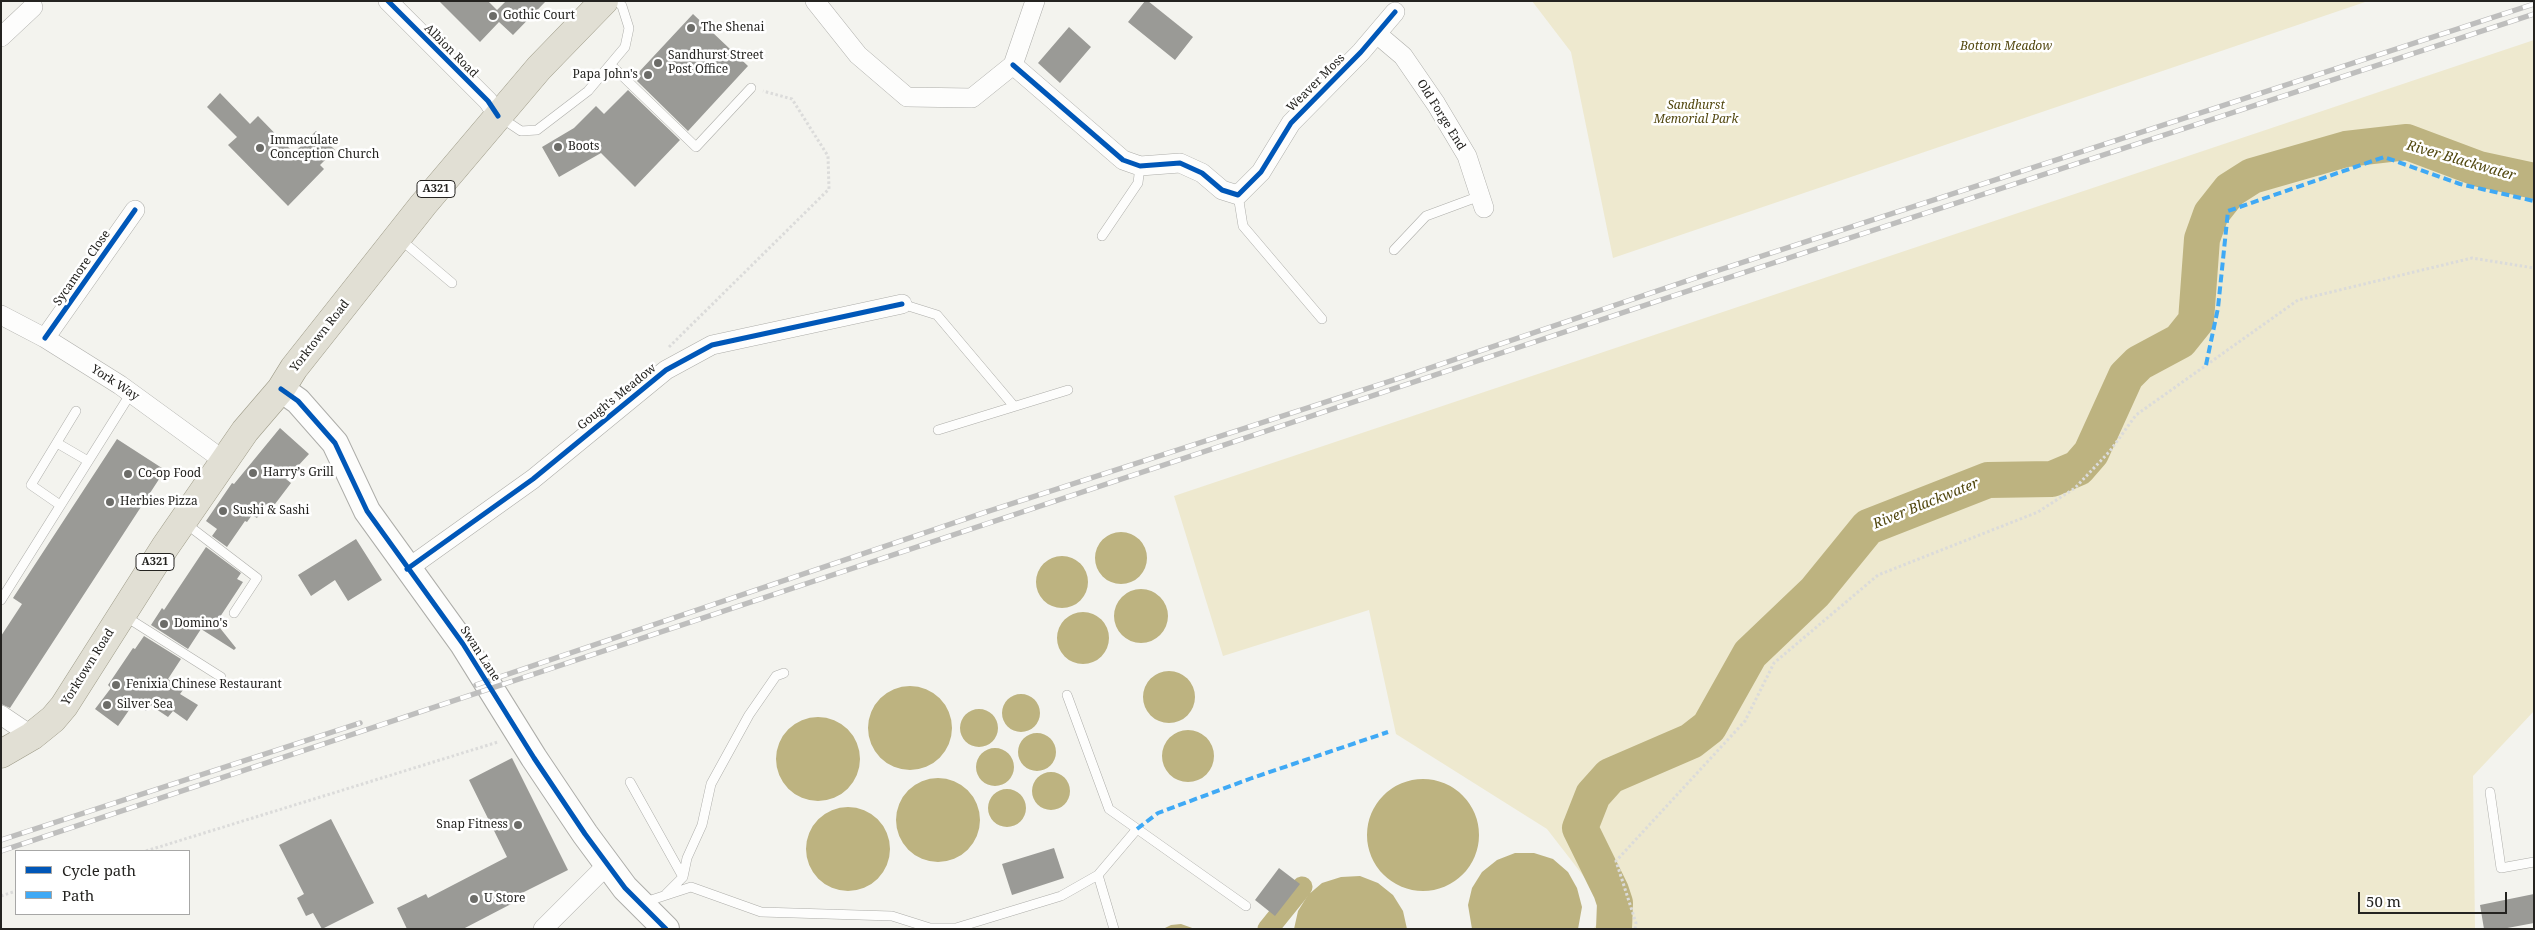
<!DOCTYPE html>
<meta charset="utf-8">
<style>
body{margin:0}
#map{position:relative;width:2535px;height:930px;overflow:hidden;background:#f3f3ee;font-family:"Noto Serif",serif}
canvas{display:block}
.frame{position:absolute;inset:0;border:2px solid #242320;pointer-events:none}
.legend{position:absolute;left:15px;top:850px;width:175px;height:65px;box-sizing:border-box;background:#fff;border:1px solid #a7a7a6;margin:0;padding:6px 9px;list-style:none;font-size:15px;color:#242320}
.legend li{display:flex;align-items:center;gap:10px;height:25px}
.legend b{width:25px;border:1px solid #a7a7a6}
.scale{position:absolute;left:2358px;top:892px;width:149px;height:22px;box-sizing:border-box;border:2px solid #242320;border-top:0;padding-left:6px;font-size:15px;line-height:18px;white-space:nowrap;color:#242320;-webkit-text-stroke:4px #fff;paint-order:stroke}
</style>
<div id="map">
<canvas width="2535" height="930"></canvas>
<div class="frame"></div>
<ul class="legend">
<li><b style="height:6px;background:#0057b8"></b>Cycle path</li>
<li><b style="height:6px;background:#3fa9f5"></b>Path</li>
</ul>
<div class="scale">50 m</div>
</div>
<script>
const ctx = document.querySelector('canvas').getContext('2d');
ctx.lineJoin = 'round';
function fillPath(path, color) { ctx.fillStyle = color; ctx.fill(path, 'evenodd'); }
const shape = rows => new Path2D(rows.map(r => 'M' + r).join(''));
function trace(path, color, width, dash) { ctx.strokeStyle = color; ctx.lineWidth = width; ctx.lineCap = dash ? 'butt' : 'round'; ctx.setLineDash(dash || []); ctx.stroke(path); }
function drawText(font, color, halo, rows, align = 'center') {
  ctx.font = font + ' "Noto Serif",serif'; ctx.lineWidth = 5; ctx.setLineDash([]); ctx.textBaseline = 'middle'; ctx.strokeStyle = halo; ctx.fillStyle = color; for (const [text, x, y, turn = 0] of rows) {
    ctx.save(); ctx.translate(x, y); ctx.rotate((+turn || 0) * Math.PI / 180); ctx.textAlign = isNaN(turn) ? turn : align; if (halo) ctx.strokeText(text, 0, 0); ctx.fillText(text, 0, 0); ctx.restore();
  }
}
fillPath(shape([
 [1532,1,2368,1,1613,258,1571,52],
 [2534,40,2534,711,2473,776,2475,929,1593,929,1609,909,1547,829,1396,734,1369,610,1223,656,1174,496]
]), '#eee9cf');
fillPath(shape([
 '1095 558a26 26 0 1 1 52 0a26 26 0 1 1-52 0Z',
 '1036 582a26 26 0 1 1 52 0a26 26 0 1 1-52 0Z',
 '1114 616a27 27 0 1 1 54 0a27 27 0 1 1-54 0Z',
 '1057 638a26 26 0 1 1 52 0a26 26 0 1 1-52 0Z',
 '1143 697a26 26 0 1 1 52 0a26 26 0 1 1-52 0Z',
 '868 728a42 42 0 1 1 84 0a42 42 0 1 1-84 0Z',
 '1002 713a19 19 0 1 1 38 0a19 19 0 1 1-38 0Z',
 '960 728a19 19 0 1 1 38 0a19 19 0 1 1-38 0Z',
 '776 759a42 42 0 1 1 84 0a42 42 0 1 1-84 0Z',
 '1162 756a26 26 0 1 1 52 0a26 26 0 1 1-52 0Z',
 '1018 752a19 19 0 1 1 38 0a19 19 0 1 1-38 0Z',
 '976 767a19 19 0 1 1 38 0a19 19 0 1 1-38 0Z',
 '1032 791a19 19 0 1 1 38 0a19 19 0 1 1-38 0Z',
 '896 820a42 42 0 1 1 84 0a42 42 0 1 1-84 0Z',
 '1367 835a56 56 0 1 1 112 0a56 56 0 1 1-112 0Z',
 '988 808a19 19 0 1 1 38 0a19 19 0 1 1-38 0Z',
 '806 849a42 42 0 1 1 84 0a42 42 0 1 1-84 0Z',
 [1515,853,1534,853,1553,859,1568,872,1577,888,1582,907,1578,929,1472,929,1468,905,1472,888,1482,872,1497,860],
 [1360,876,1378,883,1393,895,1403,911,1407,929,1294,929,1298,911,1308,895,1322,883,1341,877],
 [1181,924,1195,929,1163,929,1171,925]
]), '#bdb380');
trace(shape([
 [1268,929,1302,887]
]), '#bdb380', 21);
trace(shape([
 [1614,929,1615,903,1611,891,1580,828,1593,795,1610,776,1691,741,1709,727,1750,654,1815,592,1868,527,1988,480,2052,479,2078,468,2091,453,2126,376,2139,363,2180,341,2196,321,2202,239,2211,214,2230,190,2252,176,2346,149,2407,142,2479,169,2534,181]
]), '#bdb380', 36);
fillPath(shape([
 [439,1,488,1,497,10,506,1,546,1,513,35,499,22,480,42],
 [1145,1,1148,1,1193,37,1175,60,1128,22],
 [693,14,748,66,688,131,637,81,641,76,638,73],
 [1069,27,1091,47,1060,83,1038,63],
 [628,90,680,140,635,187,601,153,559,177,542,147,574,128,596,106,604,114],
 [220,93,250,124,258,116,294,153,316,131,335,150,320,165,324,169,288,206,228,145,237,137,207,107],
 [280,428,309,454,286,479,291,483,272,508,266,504,257,518,252,515,247,522,245,521,227,547,212,536,217,529,206,521,232,483,234,484],
 [117,439,165,470,10,708,1,704,1,636,22,604,13,598],
 [356,539,382,580,348,601,335,580,311,596,298,575],
 [206,547,241,573,237,579,243,582,216,623,236,648,234,650,201,629,188,649,151,625,162,608,164,610],
 [144,636,181,659,168,679,183,690,180,694,198,705,187,721,173,711,168,717,150,705,146,711,134,703,118,726,95,709,111,688,108,685,133,648,135,649],
 [512,758,568,870,510,899,513,903,463,929,407,929,397,908,426,894,428,898,507,857,469,780],
 [331,819,374,903,322,929,313,913,306,916,297,898,304,894,279,845],
 [1054,848,1064,878,1012,895,1002,864],
 [1279,868,1300,884,1275,916,1255,900],
 [2534,894,2534,923,2502,929,2484,929,2480,905]
]), '#9a9a96');
const lane = shape([
 [612,66,696,147,751,88],
 [500,117,521,131,537,130,588,91,625,47,629,28,622,6,617,1],
 [1238,195,1243,226,1322,319],
 [1102,236,1138,183,1140,166],
 [400,239,452,283],
 [1394,250,1426,216,1480,196],
 [902,304,937,315,1013,405],
 [938,430,1068,390],
 [57,443,88,461],
 [60,505,31,485,76,411],
 [185,523,257,578,234,613],
 [1,600,131,393],
 [123,615,221,677],
 [1067,695,1109,809,1246,906],
 [630,782,683,877],
 [2490,792,2501,868,2534,862],
 [1098,875,1114,929],
 [666,894,683,877,687,858,702,825,711,784,749,715,776,676,784,673],
 [645,902,691,887,761,912,892,916,930,928,956,928,1061,896,1098,875,1137,829]
]);
const street = shape([
 [388,1,488,101,498,116],
 [815,1,858,55,907,97,972,98,1013,65,1035,1],
 [1377,34,1403,56,1436,104,1467,156,1484,208],
 [1,37,33,7],
 [1013,65,1123,160,1140,166,1180,163,1202,173,1222,190,1238,195,1261,172,1291,123,1361,52,1395,12],
 [1,315,45,338,120,385,223,460],
 [45,338,135,210],
 [407,569,533,479,666,370,712,345,902,304],
 [1,715,32,736],
 [543,929,607,865]
]);
const secondary = shape([
 [281,389,298,401,335,443,367,511,463,644,534,758,585,834,625,888,666,929]
]);
const primary = shape([
 [1,754,32,736,53,719,64,706,165,547,245,431,281,389,294,368,423,205,539,68,604,1]
]);
trace(lane, '#adada9', 10);
trace(street, '#adada9', 20);
trace(secondary, '#adada9', 28);
trace(primary, '#9d9a87', 29);
trace(shape([
 [669,347,829,189,828,156,792,99,763,91],
 [146,851,498,742],
 [1,896,16,891],
 [1635,929,1636,923,1616,861,1745,721,1774,663,1878,575,2038,512,2075,488,2110,451,2136,415,2298,300,2472,258,2534,268]
]), '#dbdbda', 3, [2.5, 2.5]);
trace(lane, '#fdfdfc', 9);
trace(street, '#fdfdfc', 19);
trace(secondary, '#fdfdfc', 26);
trace(primary, '#e1dfd4', 28);
const rail = shape([
 [476,685,986,512,1406,376,1713,272,2534,4],
 [1,840,360,723],
 [1,851,1706,285,2534,14]
]);
trace(rail, '#bebebd', 5.5);
trace(rail, '#fff', 4, [11]);
trace(shape([
 [2206,365,2218,308,2228,211,2384,157,2460,184,2534,201],
 [1137,829,1158,813,1252,778,1388,732]
]), '#3fa9f5', 4, [8, 4]);
trace(shape([
 [388,1,488,101,498,116],
 [1013,65,1123,160,1140,166,1180,163,1202,173,1222,190,1238,195,1261,172,1291,123,1361,52,1395,12],
 [45,338,135,210],
 [281,389,298,401,335,443,367,511,463,644,534,758,585,834,625,888,666,929],
 [407,569,533,479,666,370,712,345,902,304]
]), '#0057b8', 5);
for (const [x, y, r, color] of [
 [493,16,5,"#6c6c68"],
 [691,28,5,"#6c6c68"],
 [658,63,5,"#6c6c68"],
 [648,75,5,"#6c6c68"],
 [558,147,5,"#6c6c68"],
 [260,148,5,"#6c6c68"],
 [253,473,5,"#6c6c68"],
 [128,474,5,"#6c6c68"],
 [110,502,5,"#6c6c68"],
 [223,511,5,"#6c6c68"],
 [164,624,5,"#6c6c68"],
 [116,685,5,"#6c6c68"],
 [107,705,5,"#6c6c68"],
 [518,825,5,"#6c6c68"],
 [474,899,5,"#6c6c68"]
]) { const dot = new Path2D(); dot.arc(x, y, r, 0, 2 * Math.PI); ctx.fillStyle = color; ctx.fill(dot); trace(dot, '#fff', 2); }
for (const [x, y, w] of [
 [436,189,38],
 [155,562,38]
]) { const box = new Path2D(); box.roundRect(x - w / 2, y - 8.5, w, 17, 4); ctx.fillStyle = '#fff'; ctx.fill(box); trace(box, '#242320', 1); }
drawText('bold 11px', '#242320', null, [
 ["A321",436,189],
 ["A321",155,562]
]);
drawText('12px', '#242320', '#fff', [
 ["Gothic Court",503,16],
 ["The Shenai",701,28],
 ["Sandhurst Street",668,56],
 ["Post Office",668,70],
 ["Papa John's",638,75,"right"],
 ["Immaculate",270,141],
 ["Conception Church",270,155],
 ["Boots",568,147],
 ["Harry’s Grill",263,473],
 ["Co-op Food",138,474],
 ["Herbies Pizza",120,502],
 ["Sushi & Sashi",233,511],
 ["Domino's",174,624],
 ["Fenixia Chinese Restaurant",126,685],
 ["Silver Sea",117,705],
 ["Snap Fitness",508,825,"right"],
 ["U Store",484,899]
], 'left');
drawText('italic 12px', '#52470f', '#fff', [
 ["Bottom Meadow",2006,47],
 ["Sandhurst",1696,106],
 ["Memorial Park",1696,120]
]);
drawText('12px', '#242320', '#fff', [
 ["Albion Road",451,51,45],
 ["Weaver Moss",1316,83,-45],
 ["Old Forge End",1441,115,58],
 ["Sycamore Close",82,268,-55],
 ["Yorktown Road",320,336,-52],
 ["York Way",115,383,33],
 ["Gough's Meadow",617,397,-39],
 ["Swan Lane",480,654,57],
 ["Yorktown Road",88,667,-58]
]);
drawText('italic 14px', '#51470e', '#fff', [
 ["River Blackwater",2461,161,16],
 ["River Blackwater",1926,504,-22]
]);
</script>
